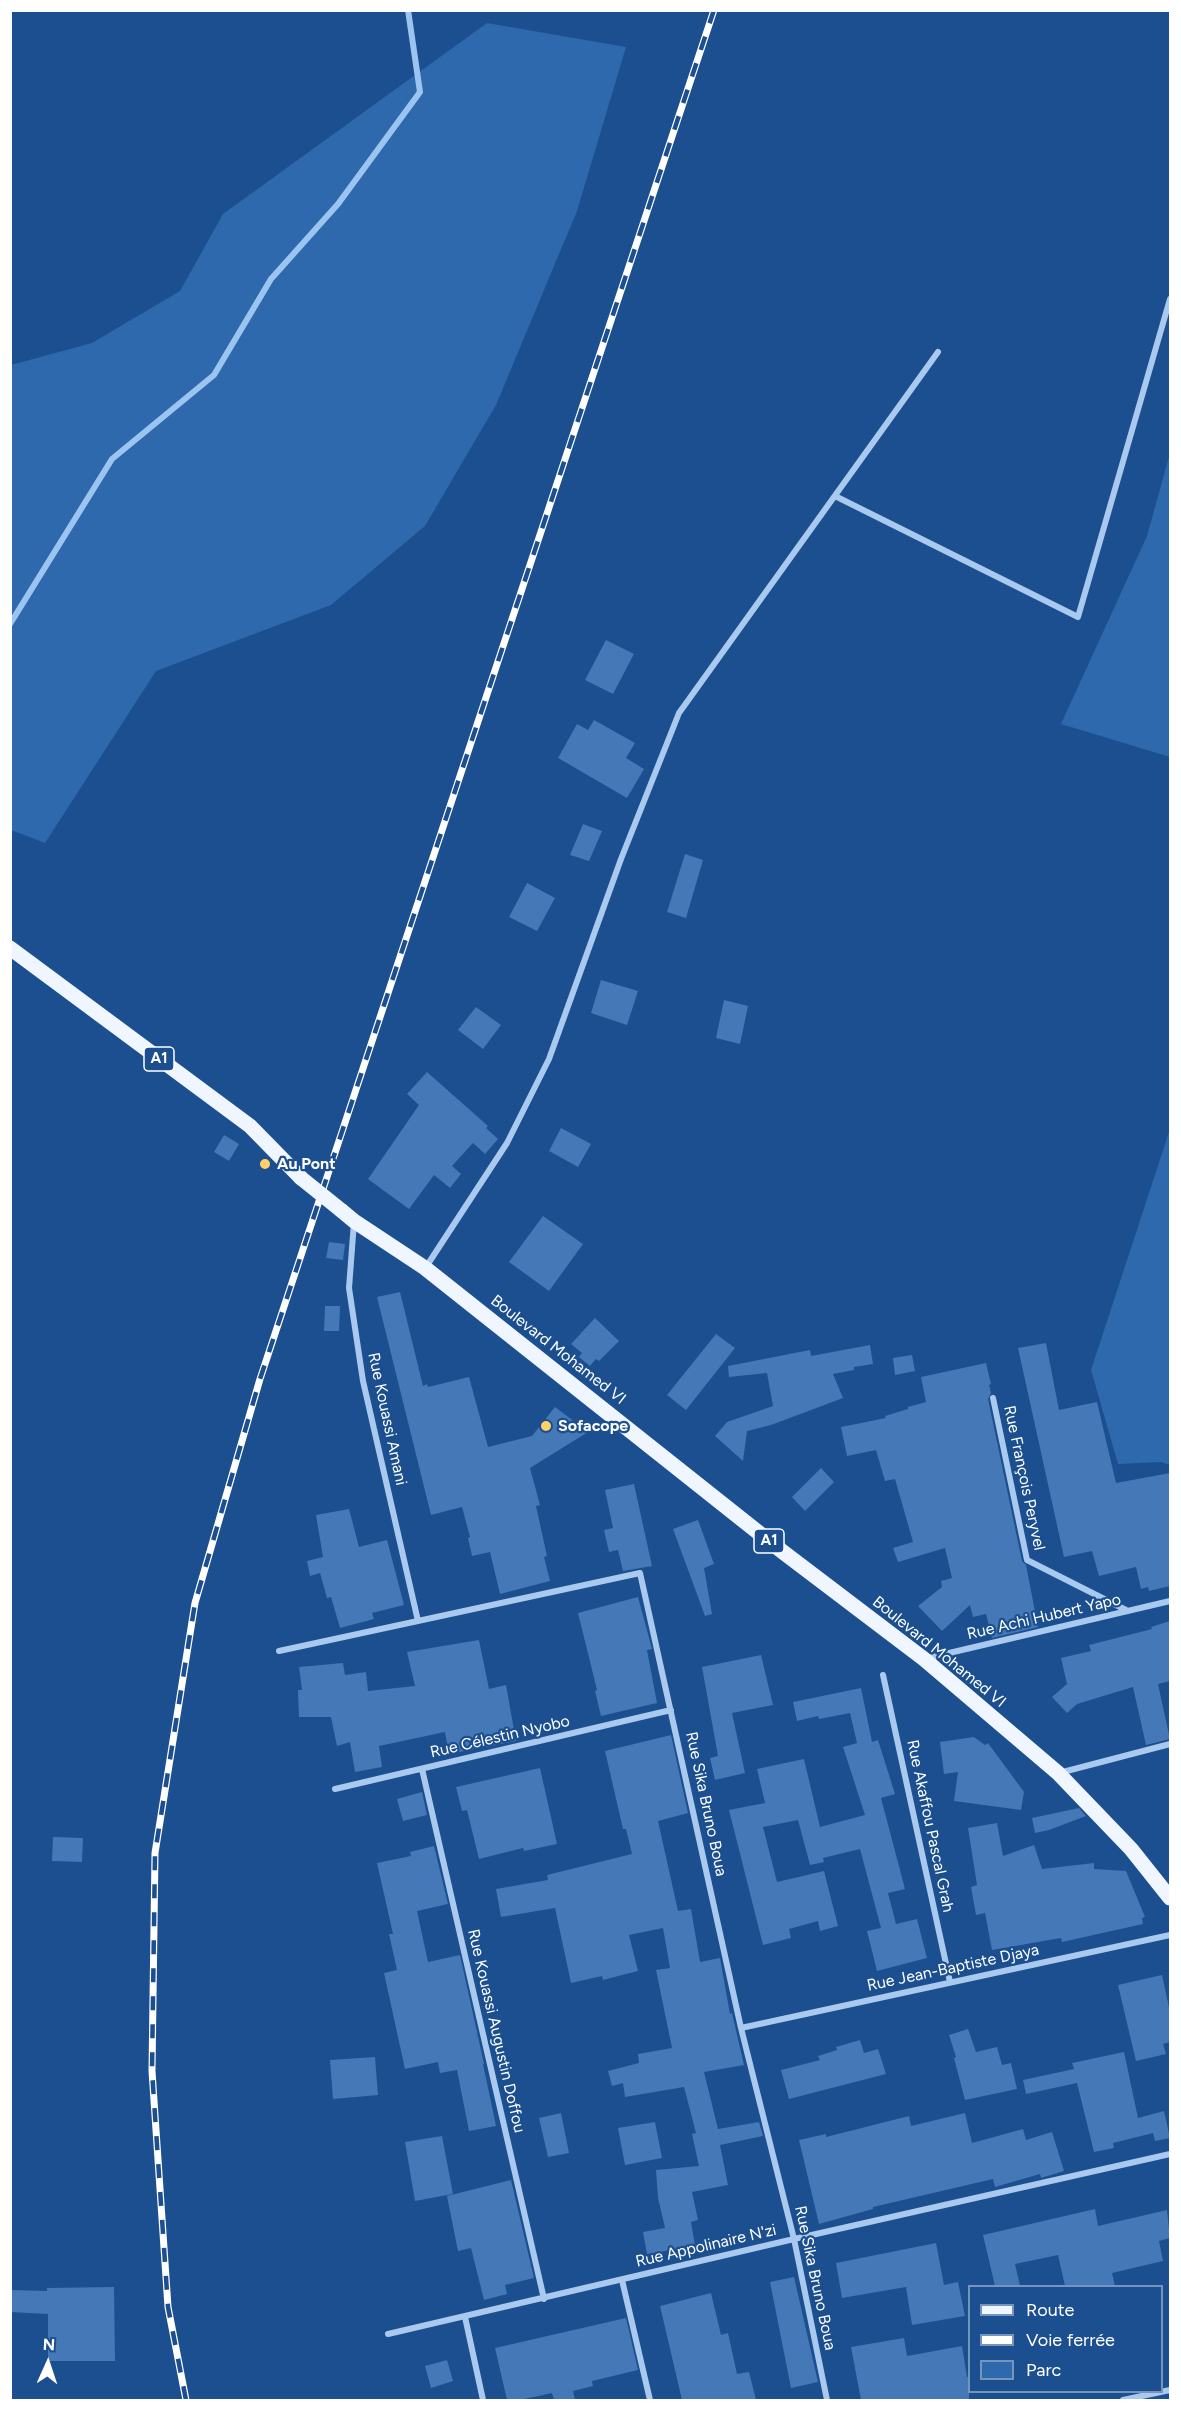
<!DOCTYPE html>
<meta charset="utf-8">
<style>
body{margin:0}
#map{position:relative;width:1181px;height:2411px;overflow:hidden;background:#1b4f8f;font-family:Figtree,sans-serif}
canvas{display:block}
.frame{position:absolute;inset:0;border:12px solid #fff;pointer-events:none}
.legend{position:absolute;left:968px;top:2285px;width:195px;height:108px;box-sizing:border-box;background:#1b4f8f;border:2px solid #7695bc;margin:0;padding:8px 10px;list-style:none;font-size:18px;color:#fff}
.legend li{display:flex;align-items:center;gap:12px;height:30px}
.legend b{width:30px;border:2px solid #7695bc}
.north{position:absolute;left:18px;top:2333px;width:60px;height:60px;-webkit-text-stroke:4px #1b4f8f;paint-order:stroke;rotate:3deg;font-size:16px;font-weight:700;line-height:24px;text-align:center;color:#fff}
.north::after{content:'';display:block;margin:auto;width:21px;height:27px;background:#fff;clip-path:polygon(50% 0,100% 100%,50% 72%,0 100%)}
</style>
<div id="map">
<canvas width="1181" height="2411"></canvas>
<div class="frame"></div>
<ul class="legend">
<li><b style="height:8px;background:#f0f6ff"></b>Route</li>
<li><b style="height:8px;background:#fff"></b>Voie ferrée</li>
<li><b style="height:16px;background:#2e69ad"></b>Parc</li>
</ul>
<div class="north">N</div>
</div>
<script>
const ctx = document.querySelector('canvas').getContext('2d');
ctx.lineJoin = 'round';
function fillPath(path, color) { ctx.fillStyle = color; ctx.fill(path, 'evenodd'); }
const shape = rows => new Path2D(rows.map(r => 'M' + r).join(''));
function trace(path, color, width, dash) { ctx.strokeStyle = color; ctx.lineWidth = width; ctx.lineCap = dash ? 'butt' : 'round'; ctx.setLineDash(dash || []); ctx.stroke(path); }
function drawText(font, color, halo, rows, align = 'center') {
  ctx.font = font + ' Figtree,sans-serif'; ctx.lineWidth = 4.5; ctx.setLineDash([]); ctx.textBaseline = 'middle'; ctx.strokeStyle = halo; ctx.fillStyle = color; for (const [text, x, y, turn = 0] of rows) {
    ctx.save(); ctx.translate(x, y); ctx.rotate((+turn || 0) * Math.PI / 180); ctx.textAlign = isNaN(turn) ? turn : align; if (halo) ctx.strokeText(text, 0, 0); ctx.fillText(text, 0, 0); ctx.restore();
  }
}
fillPath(shape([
 [487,23,626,47,577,211,496,405,425,526,331,605,156,671,45,843,11,830,11,365,92,343,180,291,223,214],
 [1170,453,1170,757,1061,724,1147,536],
 [1170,1129,1170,1465,1161,1462,1118,1464,1091,1370]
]), '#2e69ad');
trace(shape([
 [10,624,112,459,214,375,271,279,338,204,420,92,408,10]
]), '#9cc4f0', 6);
fillPath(shape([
 [606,640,634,654,613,694,585,680],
 [594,720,635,743,626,758,644,769,627,798,558,758,577,724,588,730],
 [583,824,602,831,589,861,570,855],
 [685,854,703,860,686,918,667,912],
 [527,883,555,898,537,931,509,917],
 [601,980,638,991,627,1025,591,1013],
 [724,1000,748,1006,740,1044,716,1038],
 [476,1007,501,1025,483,1049,458,1030],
 [427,1072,488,1126,486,1128,498,1139,485,1154,473,1143,452,1166,461,1174,450,1188,434,1175,409,1209,368,1179,419,1105,407,1094],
 [561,1128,591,1144,578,1167,549,1151],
 [224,1135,239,1144,229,1161,214,1152],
 [543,1216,583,1244,549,1291,509,1262],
 [329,1242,345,1244,343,1260,326,1258],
 [400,1292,423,1386,427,1384,428,1387,469,1377,488,1447,532,1436,555,1407,588,1432,530,1468,540,1505,536,1506,547,1556,544,1557,550,1581,500,1594,490,1552,472,1556,468,1538,470,1537,462,1507,431,1515,377,1297],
 [325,1306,340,1306,339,1331,324,1331],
 [595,1318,619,1341,599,1361,596,1359,590,1366,579,1357,582,1353,571,1344],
 [716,1334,735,1348,686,1410,667,1395],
 [1046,1343,1059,1410,1097,1402,1116,1483,1170,1473,1170,1586,1149,1591,1148,1587,1141,1589,1136,1567,1099,1576,1092,1551,1064,1557,1018,1348],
 [870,1345,873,1364,854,1367,854,1370,833,1374,843,1398,771,1425,747,1431,743,1461,715,1436,727,1422,773,1406,767,1373,729,1377,728,1366,810,1350,811,1356],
 [912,1355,915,1371,895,1375,893,1358],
 [986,1363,991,1384,989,1385,991,1393,988,1399,1022,1561,1026,1565,1038,1627,992,1638,986,1614,973,1617,970,1605,942,1631,918,1606,942,1587,941,1581,952,1578,945,1548,898,1562,893,1548,913,1542,895,1479,885,1481,876,1450,847,1456,841,1427,886,1418,885,1416,908,1409,908,1407,926,1402,921,1377],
 [821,1468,834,1482,805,1511,792,1497],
 [634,1484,652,1566,623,1571,618,1550,609,1552,604,1530,613,1528,605,1490],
 [349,1509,359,1547,387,1540,404,1605,372,1613,374,1619,340,1628,331,1597,327,1598,320,1573,310,1576,307,1561,323,1557,316,1515],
 [698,1520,714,1564,704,1568,712,1614,705,1616,673,1529],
 [638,1597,652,1649,647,1650,657,1703,601,1716,595,1691,597,1690,578,1613],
 [1170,1621,1170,1681,1158,1684,1170,1739,1146,1745,1133,1687,1077,1704,1067,1713,1052,1697,1067,1684,1061,1658,1091,1651,1089,1645,1152,1629,1151,1627],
 [479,1640,489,1689,506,1685,516,1741,449,1754,445,1732,379,1746,382,1767,355,1772,350,1742,337,1746,331,1717,299,1717,298,1690,302,1690,299,1667,343,1663,345,1675,366,1672,368,1691,415,1686,407,1652],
 [761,1655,773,1705,732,1713,745,1773,715,1780,710,1758,718,1756,702,1667],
 [861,1688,872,1742,878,1740,895,1794,881,1798,905,1889,888,1893,896,1924,917,1919,927,1958,877,1971,867,1931,881,1928,860,1849,823,1858,824,1862,810,1865,798,1820,763,1827,777,1882,824,1871,838,1926,820,1931,818,1921,789,1929,791,1938,763,1945,729,1810,765,1803,757,1769,804,1759,820,1827,865,1815,843,1747,857,1743,850,1713,819,1719,818,1716,797,1721,793,1702],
 [671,1735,688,1813,658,1821,678,1911,691,1909,700,1962,720,1958,730,2014,732,2013,744,2065,704,2072,718,2129,759,2122,763,2136,720,2145,728,2185,692,2192,698,2220,691,2222,695,2246,647,2254,643,2232,665,2228,658,2198,656,2170,699,2166,692,2134,696,2133,684,2087,625,2097,623,2083,612,2086,608,2071,639,2063,638,2054,672,2048,656,1970,670,1968,663,1928,629,1935,638,1971,603,1980,602,1976,571,1983,555,1908,501,1917,496,1889,548,1880,547,1875,632,1854,626,1829,623,1829,605,1751],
 [974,1737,985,1745,988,1743,1024,1792,1021,1810,954,1801,958,1772,944,1774,940,1742],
 [540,1768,557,1844,524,1851,523,1848,479,1859,467,1810,462,1811,456,1787],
 [422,1792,427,1815,403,1821,397,1799],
 [1079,1808,1086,1816,1049,1830,1035,1833,1032,1818],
 [997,1823,1003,1856,1034,1845,1042,1869,1094,1863,1094,1869,1126,1871,1145,1917,1142,1918,1143,1924,1062,1942,1061,1938,992,1950,985,1913,976,1915,971,1887,977,1885,968,1828],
 [53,1837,83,1838,82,1862,52,1861],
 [434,1846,448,1904,417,1911,428,1962,460,1955,484,2064,483,2064,496,2126,469,2131,457,2070,440,2073,438,2062,405,2069,384,1973,397,1970,389,1934,393,1934,377,1863,411,1856,410,1852],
 [1162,1975,1170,2012,1170,2042,1163,2044,1166,2054,1136,2061,1118,1985],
 [968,2029,976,2052,997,2047,1002,2065,1011,2063,1017,2089,965,2100,954,2058,956,2057,949,2035],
 [860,2040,864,2053,878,2049,886,2074,789,2099,781,2070,820,2060,818,2056,837,2050,836,2047],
 [1124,2052,1138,2118,1164,2111,1170,2138,1155,2141,1153,2133,1113,2143,1114,2148,1094,2152,1077,2083,1026,2094,1023,2080,1074,2069,1072,2063],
 [375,2057,378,2095,333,2099,330,2060],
 [561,2113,569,2153,548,2157,539,2118],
 [965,2113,972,2143,1023,2129,1026,2140,1052,2132,1064,2171,1041,2178,1040,2174,995,2187,993,2179,873,2207,873,2209,819,2224,799,2140,826,2134,826,2137,909,2116,911,2126],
 [655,2122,662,2158,625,2165,618,2128],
 [442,2136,453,2194,415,2201,405,2142],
 [511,2180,534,2278,505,2285,507,2294,484,2300,471,2248,458,2251,447,2196],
 [1095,2209,1098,2226,1167,2210,1170,2238,1159,2241,1163,2261,1112,2273,1115,2286,1065,2286,1058,2255,1015,2264,1020,2286,995,2286,983,2235],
 [936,2243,944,2285,958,2282,965,2316,912,2325,906,2287,842,2298,836,2263],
 [794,2277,818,2382,791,2388,770,2282],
 [114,2287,115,2361,48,2361,48,2314,10,2312,10,2290,47,2291,47,2288],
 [711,2293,721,2335,728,2333,737,2374,749,2372,756,2400,682,2400,660,2306],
 [626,2318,638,2370,592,2381,593,2386,573,2391,575,2400,554,2400,552,2393,520,2400,507,2400,495,2348],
 [904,2338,907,2356,962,2346,967,2377,969,2377,969,2400,861,2400,851,2347],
 [447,2360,453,2381,431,2388,425,2366]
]), '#4478b7');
trace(shape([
 [835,496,1078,617,1170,299],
 [354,1222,349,1288,363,1381,418,1621],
 [426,1267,507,1143,549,1059,621,859,679,713,938,352],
 [993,1398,1027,1560,1128,1611],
 [279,1651,640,1573,741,2028,794,2239,827,2400],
 [928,1658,1170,1601],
 [883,1675,950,1982],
 [422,1769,544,2299],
 [1059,1773,1170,1744],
 [335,1789,671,1710],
 [741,2028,1170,1935],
 [622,2280,650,2400],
 [465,2317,483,2400],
 [388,2334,794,2239,1170,2154],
 [1123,2400,1170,2390]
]), '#a9c9ee', 6);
trace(shape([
 [10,948,250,1126,301,1178],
 [342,1211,354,1221,425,1268,783,1552,924,1659,1058,1773,1131,1849,1170,1898]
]), '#f0f6ff', 15);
const rail = shape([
 [186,2400,168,2307,152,2071,155,1853,195,1603,260,1379,714,10]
]);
trace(rail, '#fff', 7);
trace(rail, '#1b4f8f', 4.5, [14]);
trace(shape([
 [301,1178,342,1211]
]), '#f0f6ff', 15);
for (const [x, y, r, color] of [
 [265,1164,6,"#ffd166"],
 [546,1426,6,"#ffd166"]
]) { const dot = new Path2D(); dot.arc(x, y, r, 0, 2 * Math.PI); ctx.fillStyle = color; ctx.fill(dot); trace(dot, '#1b4f8f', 2); }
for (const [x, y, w] of [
 [159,1059,30],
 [769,1541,30]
]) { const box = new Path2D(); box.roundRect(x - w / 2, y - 12, w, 24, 4.5); ctx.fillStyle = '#1b4f8f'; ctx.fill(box); trace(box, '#fff', 1.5); }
drawText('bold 15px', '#fff', null, [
 ["A1",159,1059],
 ["A1",769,1541]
]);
drawText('bold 16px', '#fff', '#1b4f8f', [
 ["Au Pont",277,1164],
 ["Sofacope",558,1426]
], 'left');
drawText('16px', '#fff', '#1b4f8f', [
 ["Boulevard Mohamed VI",558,1350,38],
 ["Rue Kouassi Amani",387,1419,78],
 ["Rue François Peryvel",1024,1478,78],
 ["Rue Achi Hubert Yapo",1044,1617,-13],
 ["Boulevard Mohamed VI",939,1652,39],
 ["Rue Célestin Nyobo",500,1737,-13],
 ["Rue Sika Bruno Boua",706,1804,78],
 ["Rue Akaffou Pascal Grah",930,1826,78],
 ["Rue Jean-Baptiste Djaya",953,1968,-12],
 ["Rue Kouassi Augustin Doffou",496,2031,77],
 ["Rue Appolinaire N'zi",706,2246,-13],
 ["Rue Sika Bruno Boua",815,2278,78]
]);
</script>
